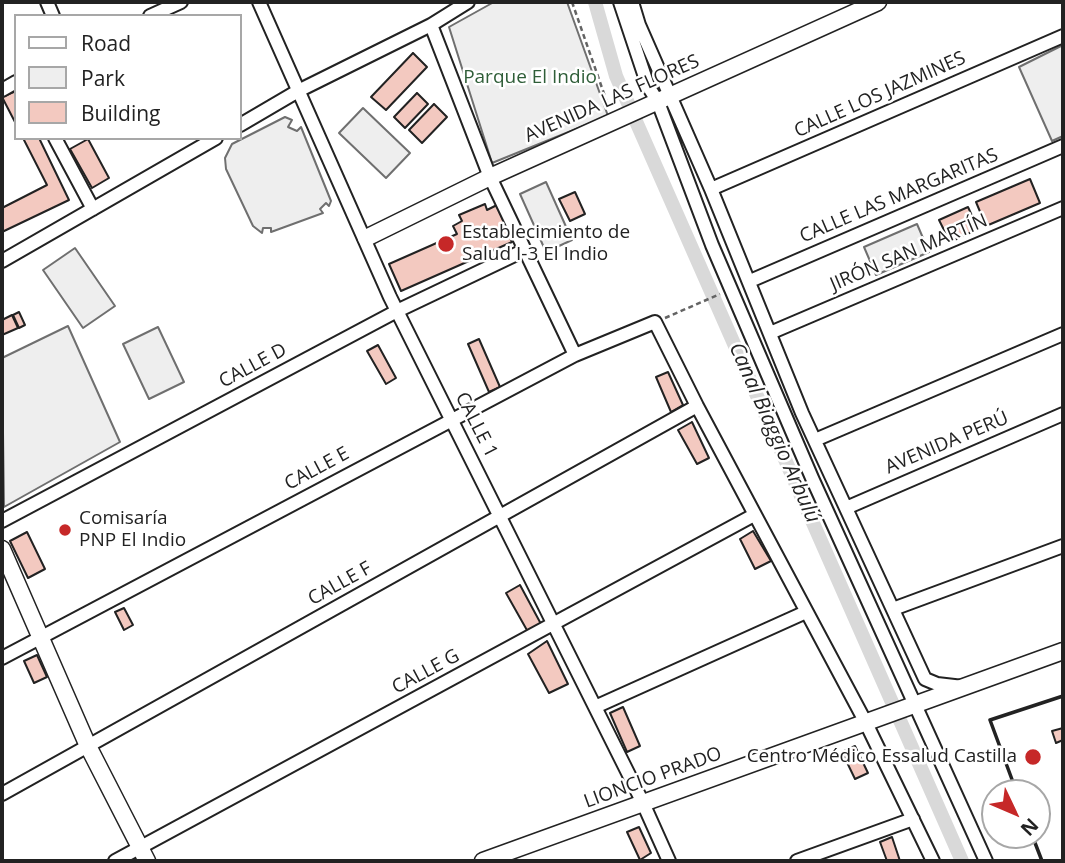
<!DOCTYPE html>
<meta charset="utf-8">
<style>
body{margin:0}
#map{position:relative;width:1065px;height:863px;overflow:hidden;background:#fff;font-family:"Open Sans",sans-serif}
canvas{display:block}
.frame{position:absolute;inset:0;border:4px solid #222;pointer-events:none}
.legend{position:absolute;left:14px;top:14px;width:228px;height:126px;box-sizing:border-box;background:#fff;border:2px solid #a7a7a7;margin:0;padding:9px 12px;list-style:none;font-size:21px;color:#222}
.legend li{display:flex;align-items:center;gap:14px;height:35px}
.legend b{width:35px;border:2px solid #a7a7a7}
.north{position:absolute;left:981px;top:779px;width:70px;height:70px;box-sizing:border-box;background:#fff;border:2px solid #a7a7a7;border-radius:50%;rotate:134deg;font-size:19px;font-weight:700;line-height:28px;text-align:center;color:#222}
.north::after{content:'';display:block;margin:auto;width:24px;height:32px;background:#c62828;clip-path:polygon(50% 0,100% 100%,50% 72%,0 100%)}
</style>
<div id="map">
<canvas width="1065" height="863"></canvas>
<div class="frame"></div>
<ul class="legend">
<li><b style="height:9px;background:#fff"></b>Road</li>
<li><b style="height:19px;background:#eee"></b>Park</li>
<li><b style="height:19px;background:#f3c9c0"></b>Building</li>
</ul>
<div class="north">N</div>
</div>
<script>
const ctx = document.querySelector('canvas').getContext('2d');
ctx.lineJoin = 'round';
function fillPath(path, color) { ctx.fillStyle = color; ctx.fill(path, 'evenodd'); }
const shape = rows => new Path2D(rows.map(r => 'M' + r).join(''));
function trace(path, color, width, dash) { ctx.strokeStyle = color; ctx.lineWidth = width; ctx.lineCap = dash ? 'butt' : 'round'; ctx.setLineDash(dash || []); ctx.stroke(path); }
function drawText(font, color, halo, rows, align = 'center') {
  ctx.font = font + ' "Open Sans",sans-serif'; ctx.lineWidth = 5; ctx.setLineDash([]); ctx.textBaseline = 'middle'; ctx.strokeStyle = halo; ctx.fillStyle = color; for (const [text, x, y, turn = 0] of rows) {
    ctx.save(); ctx.translate(x, y); ctx.rotate((+turn || 0) * Math.PI / 180); ctx.textAlign = isNaN(turn) ? turn : align; if (halo) ctx.strokeText(text, 0, 0); ctx.fillText(text, 0, 0); ctx.restore();
  }
}
const green = shape([
 [494,2,567,2,608,116,492,163,449,27,494,2],
 [1063,45,1063,136,1052,141,1019,67,1063,45],
 [363,108,410,153,386,178,339,133,363,108],
 [285,117,292,120,288,127,297,131,301,127,331,201,329,206,326,203,320,209,323,213,271,232,271,228,263,228,262,233,253,226,226,169,225,158,232,144,285,117],
 [546,182,572,240,546,252,520,194,546,182],
 [917,224,929,252,876,275,864,247,917,224],
 [75,248,115,306,83,328,43,270,75,248],
 [68,326,120,442,4,507,2,358,68,326],
 [158,327,184,382,149,399,123,344,158,327]
]);
fillPath(green, '#eee');
trace(green, '#6f6f6f', 2);
trace(shape([
 [595,2,616,76,962,861]
]), '#d9d9d9', 14);
const building = shape([
 [413,53,427,67,386,110,371,97,413,53],
 [16,91,16,124,2,97,16,91],
 [417,93,428,104,405,128,394,117,417,93],
 [434,104,447,117,422,143,409,130,434,104],
 [23,138,39,138,69,200,2,232,2,208,47,185,23,138],
 [88,139,109,178,92,188,70,149,88,139],
 [1030,179,1040,203,986,226,976,202,1030,179],
 [575,192,585,214,570,221,559,199,575,192],
 [485,204,487,210,497,205,512,242,401,291,389,264,457,234,453,226,462,221,459,215,485,204],
 [968,207,978,229,950,242,939,220,968,207],
 [19,312,25,325,19,328,13,315,19,312],
 [12,315,18,328,2,335,2,320,12,315],
 [479,339,500,387,489,392,468,344,479,339],
 [378,345,396,378,386,384,367,351,378,345],
 [668,372,683,405,671,412,656,377,668,372],
 [692,422,709,458,697,464,678,430,692,422],
 [753,531,771,561,755,569,740,539,753,531],
 [27,532,45,569,28,578,10,541,27,532],
 [520,585,541,624,528,632,506,593,520,585],
 [124,608,133,625,124,630,115,612,124,608],
 [547,641,568,684,549,693,528,654,547,641],
 [37,655,47,677,34,683,24,661,37,655],
 [623,707,640,746,627,752,610,713,623,707],
 [1063,728,1063,740,1056,743,1052,731,1063,728],
 [855,746,868,773,855,779,842,752,855,746],
 [639,827,651,853,640,860,627,832,639,827],
 [892,837,900,861,887,861,880,842,892,837]
]);
fillPath(building, '#f3c9c0');
trace(building, '#222', 2);
const street = shape([
 [47,2,53,16],
 [259,2,390,297,643,803,669,861],
 [620,2,648,86,658,102,712,245,812,478,986,861],
 [632,2,639,25,711,189,802,413,925,679,937,684,963,687],
 [150,16,181,2],
 [431,25,490,177,575,355],
 [2,90,16,82],
 [240,125,298,91,431,25,468,2],
 [55,138,93,209],
 [711,189,1063,36],
 [2,261,216,138],
 [750,281,1063,146],
 [770,333,1063,208],
 [815,440,1063,334],
 [846,508,1063,414],
 [2,521,397,311,525,250],
 [893,609,1063,546],
 [2,658,575,355,655,322,697,406,866,723,933,861],
 [595,707,806,612],
 [2,794,697,406],
 [115,861,754,515],
 [797,861,913,819]
]);
const secondary = shape([
 [366,238,490,177,878,2],
 [2,549,88,746,147,861],
 [483,861,1063,651]
]);
trace(street, '#222', 16);
trace(secondary, '#222', 19);
trace(shape([
 [572,2,609,108],
 [665,318,720,294]
]), '#646464', 2.5, [5, 3.5]);
trace(street, '#fff', 12);
trace(secondary, '#fff', 16);
trace(shape([
 [1017,793,990,720,1063,696],
 [1032,835,1042,861]
]), '#222', 3.5);
for (const [x, y, r, color] of [
 [446,244,9,"#c62828"],
 [65,530,7,"#c62828"],
 [1033,757,9,"#c62828"]
]) { const dot = new Path2D(); dot.arc(x, y, r, 0, 2 * Math.PI); ctx.fillStyle = color; ctx.fill(dot); trace(dot, '#fff', 2.5); }
drawText('19px', '#2f5e38', '#fff', [
 ["Parque El Indio",530,78]
]);
drawText('19px', '#222', '#fff', [
 ["CALLE LOS JAZMINES",880,95,-24],
 ["AVENIDA LAS FLORES",612,99,-24],
 ["CALLE LAS MARGARITAS",899,196,-23],
 ["JIRÓN SAN MARTÍN",909,253,-23],
 ["CALLE D",253,366,-28],
 ["CALLE 1",476,425,63],
 ["AVENIDA PERÚ",947,443,-23],
 ["CALLE E",317,469,-28],
 ["CALLE F",340,584,-29],
 ["CALLE G",426,672,-28],
 ["LIONCIO PRADO",653,778,-20]
]);
drawText('19px', '#222', '#fff', [
 ["Establecimiento de",462,233],
 ["Salud I-3 El Indio",462,255],
 ["Comisaría",79,519],
 ["PNP El Indio",79,541],
 ["Centro Médico Essalud Castilla",1017,757,"right"]
], 'left');
drawText('italic 21px', '#222', '#fff', [
 ["Canal Biaggio Arbulú",774,433,66]
]);
</script>
